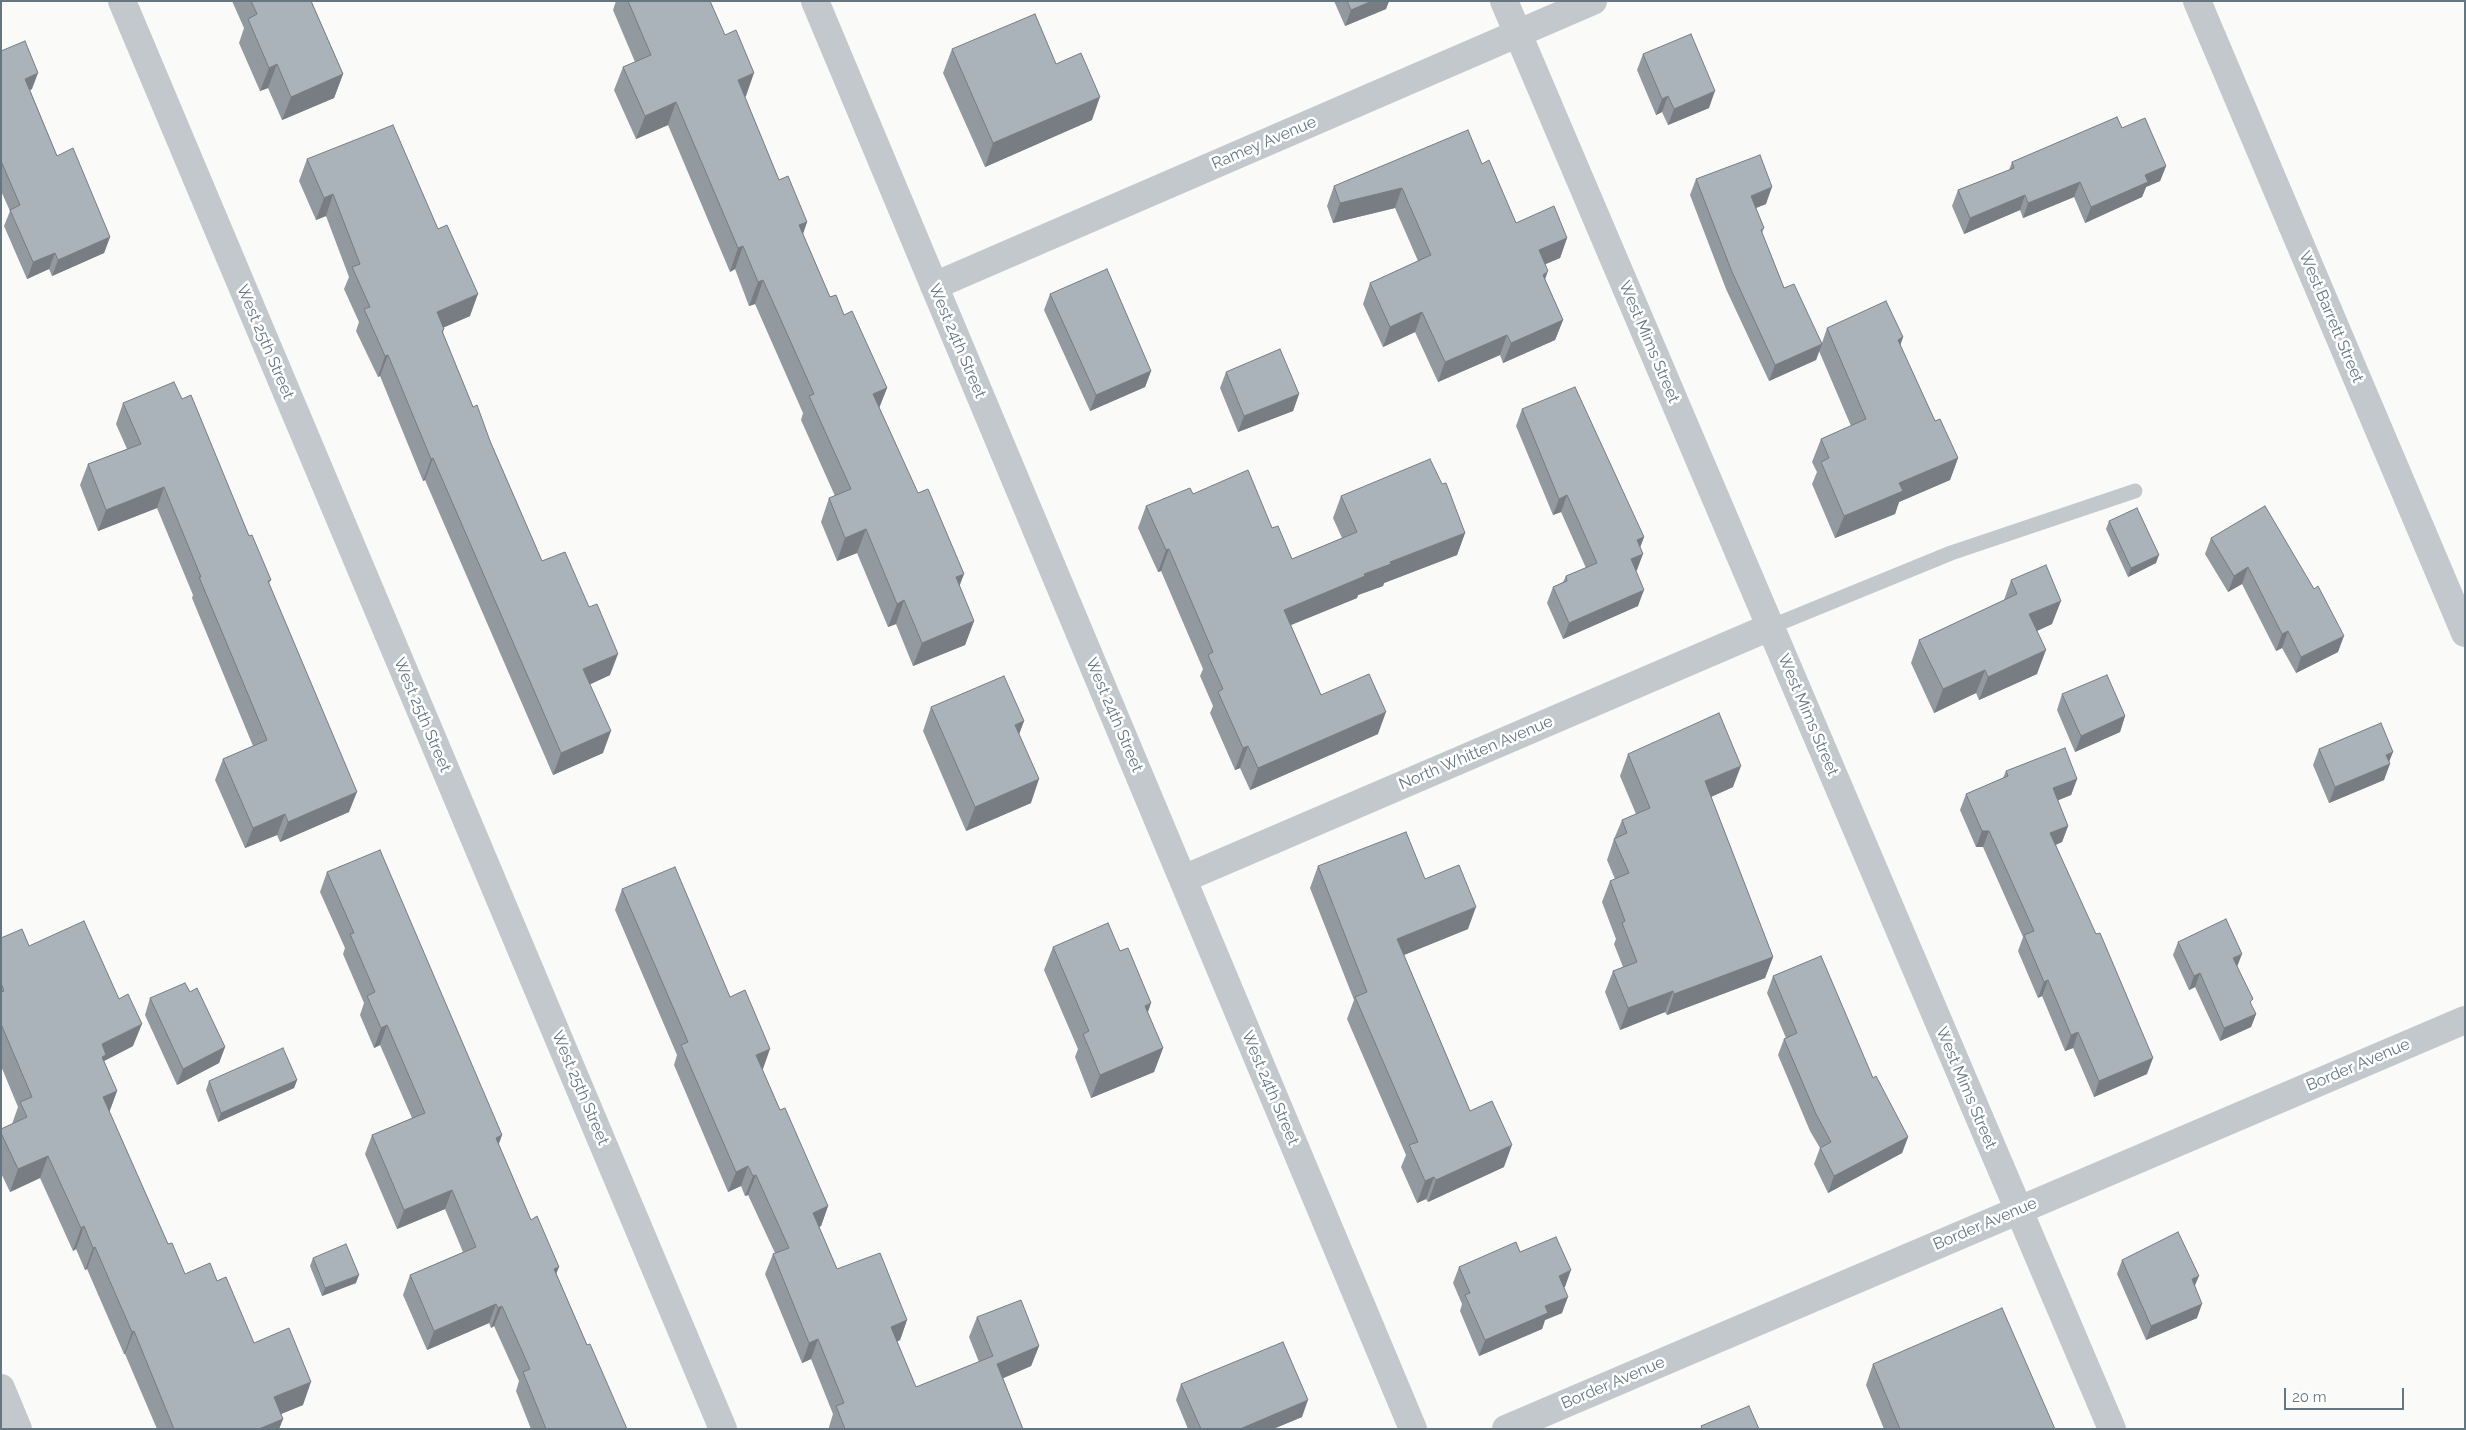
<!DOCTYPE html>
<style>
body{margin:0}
#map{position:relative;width:2466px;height:1430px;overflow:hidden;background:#fafaf8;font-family:Raleway,sans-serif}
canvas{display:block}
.frame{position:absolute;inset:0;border:2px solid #657683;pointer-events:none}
.scale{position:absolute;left:2284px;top:1388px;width:120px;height:22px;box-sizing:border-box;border:2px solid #657683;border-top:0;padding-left:6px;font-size:15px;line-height:18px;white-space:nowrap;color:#657683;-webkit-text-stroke:4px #fff;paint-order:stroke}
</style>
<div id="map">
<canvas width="2466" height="1430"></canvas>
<div class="frame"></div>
<div class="scale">20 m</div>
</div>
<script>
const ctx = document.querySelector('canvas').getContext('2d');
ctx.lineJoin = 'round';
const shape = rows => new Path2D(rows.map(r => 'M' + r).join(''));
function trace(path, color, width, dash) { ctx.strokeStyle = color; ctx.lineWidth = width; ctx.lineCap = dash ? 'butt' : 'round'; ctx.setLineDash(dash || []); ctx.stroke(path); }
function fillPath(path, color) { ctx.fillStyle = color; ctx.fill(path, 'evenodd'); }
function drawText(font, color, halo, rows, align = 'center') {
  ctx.font = font + ' Raleway,sans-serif'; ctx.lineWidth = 5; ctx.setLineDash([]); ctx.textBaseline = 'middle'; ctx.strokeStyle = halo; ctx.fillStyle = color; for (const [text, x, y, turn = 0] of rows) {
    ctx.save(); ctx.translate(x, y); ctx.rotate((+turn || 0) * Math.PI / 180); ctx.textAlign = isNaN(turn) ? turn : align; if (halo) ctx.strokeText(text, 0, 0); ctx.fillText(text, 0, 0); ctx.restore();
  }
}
trace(shape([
 [1770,627,1951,553,2135,491]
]), '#c3c8cc', 15);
trace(shape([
 [122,1,723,1429],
 [815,1,1413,1429],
 [1504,1,2112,1429],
 [2197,1,2465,633],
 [934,286,1593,1],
 [1183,879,1770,627],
 [1,1388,18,1429],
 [1506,1429,2465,1020]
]), '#c3c8cc', 28);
fillPath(shape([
 [232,1,311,1,343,74,334,98,282,120,268,88,260,91,239,43,244,28],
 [616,1,710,1,746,96,745,97,779,180,807,222,803,234,830,297,844,315,887,388,879,407,974,621,965,645,913,666,896,624,888,627,857,553,837,561,821,522,829,498,835,496,801,420,803,413,755,304,749,306,735,269,730,272,668,125,636,139,614,90,623,67,635,62,613,10],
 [1334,1,1389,1,1386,9,1345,26],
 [952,49,1056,64,1092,120,985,167,943,73],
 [1,51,32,89,30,90,57,156,110,237,104,253,52,276,49,269,27,279,4,226,10,211,1,191],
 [1643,54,1709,108,1668,125,1662,112,1656,115,1637,70],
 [2122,128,2166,166,2160,181,2146,187,2142,197,2085,223,2074,197,2023,218,2020,210,1964,234,1952,206,1958,190,2009,170,2012,162],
 [307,159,470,316,444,327,443,334,473,407,490,441,542,561,610,675,590,684,603,753,553,775,425,480,423,481,380,376,378,377,356,331,359,322,344,289,349,277,326,216,316,220,299,181],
 [1482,164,1516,223,1567,238,1560,258,1545,264,1545,279,1563,320,1555,340,1503,363,1500,355,1438,382,1415,332,1383,347,1363,304,1370,283,1418,261,1395,208,1333,223,1327,206,1334,186],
 [1696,179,1766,204,1756,208,1764,228,1762,233,1784,288,1822,343,1827,328,1903,337,1900,346,1935,421,1958,458,1950,480,1899,502,1895,514,1835,538,1812,484,1817,472,1812,462,1821,439,1851,426,1819,351,1816,360,1769,381,1726,289,1690,195],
 [1050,294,1151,371,1145,387,1090,411,1044,310],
 [1226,372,1299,394,1293,411,1238,432,1220,388],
 [182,399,271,580,269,583,349,812,280,842,277,835,245,848,215,780,223,759,253,746,192,598,193,595,157,508,98,531,80,485,88,464,127,449,116,424,123,403],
 [1522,409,1644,537,1640,547,1637,570,1636,571,1638,606,1563,639,1547,603,1553,587,1563,582,1566,576,1586,568,1561,512,1553,515,1516,426],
 [1193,494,1272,528,1292,559,1342,538,1333,518,1341,496,1465,533,1457,555,1384,583,1383,586,1358,595,1357,598,1291,625,1321,695,1378,734,1250,790,1240,768,1235,770,1210,713,1213,706,1200,676,1203,669,1161,571,1158,572,1138,528,1146,506],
 [2265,506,2338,652,2296,673,2282,648,2276,651,2242,584,2228,592,2205,554,2211,538],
 [2109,521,2156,563,2128,577,2106,529],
 [2011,580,2052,624,2037,631,2037,674,1979,700,1976,693,1934,713,1911,663,1919,640,2004,600],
 [2062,694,2125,716,2120,732,2075,752,2057,710],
 [931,707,1024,721,1019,734,1031,803,966,831,923,731],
 [2319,749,2389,762,2384,780,2329,803,2313,765],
 [1628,754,1733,787,1711,797,1773,957,1765,978,1667,1015,1665,1012,1620,1030,1605,992,1613,971,1623,967,1614,944,1616,939,1602,902,1610,881,1615,879,1607,860,1614,839,1622,820,1636,814,1620,776],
 [2006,771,2077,779,2071,795,2057,800,2068,826,2062,842,2056,845,2147,1074,2094,1097,2073,1048,2065,1051,2042,996,2038,998,2018,951,2023,937,1983,847,1976,847,1960,810,1966,794,2003,778],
 [1318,866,1425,879,1468,929,1404,955,1470,1111,1504,1167,1428,1202,1426,1199,1417,1203,1401,1167,1406,1155,1347,1019,1354,1000,1310,888],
 [327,872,502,1135,498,1144,531,1220,559,1267,556,1273,587,1345,627,1429,531,1429,516,1391,519,1381,494,1326,491,1328,489,1323,427,1350,403,1295,410,1275,463,1252,445,1209,397,1229,365,1154,372,1135,412,1118,380,1045,374,1048,360,1015,364,1003,343,954,345,948,320,892],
 [622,889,730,997,763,1069,762,1069,780,1110,828,1206,821,1226,819,1227,837,1269,907,1320,900,1340,897,1342,916,1387,979,1362,969,1337,977,1317,1039,1346,1031,1366,1003,1378,1023,1429,829,1429,829,1427,833,1414,811,1359,802,1363,765,1274,773,1254,775,1253,748,1195,745,1196,741,1186,728,1192,674,1065,677,1055,615,910],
 [1,938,29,946,133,1046,104,1061,117,1091,109,1112,168,1244,185,1274,217,1281,254,1343,303,1405,281,1414,283,1419,279,1429,157,1429,125,1354,124,1354,87,1269,85,1270,76,1249,73,1251,40,1178,10,1192,1,1173,1,1129,12,1124,18,1107,1,1066],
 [2178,942,2237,967,2251,1005,2256,1014,2251,1027,2220,1041,2195,987,2189,990,2173,955],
 [1053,947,1120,951,1163,1048,1154,1072,1091,1098,1075,1057,1078,1049,1044,970],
 [1773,976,1873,1078,1908,1137,1902,1153,1828,1193,1814,1164,1820,1148,1810,1131,1778,1055,1784,1039,1786,1038,1767,993],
 [190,992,225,1047,219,1063,177,1085,145,1015,150,998],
 [297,1080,294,1088,218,1122,206,1090,209,1081],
 [1520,1252,1565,1287,1563,1287,1562,1313,1545,1320,1542,1329,1479,1356,1460,1311,1462,1304,1453,1283,1459,1267],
 [313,1258,356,1283,322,1296,310,1266],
 [2122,1260,2195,1286,2197,1318,2146,1340,2117,1274],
 [1873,1364,2055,1429,1884,1429,1866,1385],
 [1181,1384,1302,1417,1273,1429,1188,1429,1176,1400]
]), '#929a9f');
fillPath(shape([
 [1372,1,1389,1,1386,9,1345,26,1351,10],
 [277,64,268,88,260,91,269,68],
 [38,73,32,89,20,95,25,79],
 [754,73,746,96,729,104,738,80],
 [343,74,334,98,282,120,291,97],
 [1715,91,1709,108,1668,125,1674,109],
 [1668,96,1662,112,1656,115,1662,99],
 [1100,97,1092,120,985,167,993,143],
 [676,102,668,125,636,139,645,116],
 [2166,166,2160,181,2146,187,2142,197,2085,223,2091,207,2145,175],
 [2080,182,2074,197,2023,218,2028,203],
 [1772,187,1766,204,1745,212,1751,196],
 [1402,188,1395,208,1333,223,1340,203],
 [333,194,326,216,316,220,324,198],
 [2025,195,2020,210,1964,234,1970,218],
 [807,222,799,245,799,225],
 [110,237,104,253,52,276,58,260],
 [1567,238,1560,258,1532,270,1539,250],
 [743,246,735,269,730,272,738,248],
 [55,253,49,269,27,279,33,262],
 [1548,271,1541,291,1543,275],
 [763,280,755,304,749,306,758,282],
 [478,294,470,316,429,334,437,312],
 [1422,312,1415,332,1383,347,1390,327],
 [1563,320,1555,340,1503,363,1511,343],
 [1507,335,1500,355,1438,382,1445,362],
 [1903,337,1895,360,1898,340],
 [1822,344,1816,360,1769,381,1775,365],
 [388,355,380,376,378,377,385,356],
 [1151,371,1145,387,1090,411,1096,395],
 [887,388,878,411,873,394],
 [1299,394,1293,411,1238,432,1244,416],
 [433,458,425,480,423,481,431,459],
 [1958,458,1950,480,1899,502,1895,514,1835,538,1844,516,1899,483],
 [164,487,157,508,98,531,106,510],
 [1567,495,1561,512,1553,515,1559,499],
 [866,529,857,553,837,561,845,538],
 [1465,533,1457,555,1384,583,1383,586,1358,595,1357,598,1276,631,1284,610,1364,574,1390,562],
 [1644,537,1638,553,1637,540],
 [1169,549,1161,571,1158,572,1166,550],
 [1643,554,1637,570,1625,575,1631,559],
 [2159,555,2156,563,2128,577,2131,568],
 [2248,567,2242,584,2228,592,2234,576],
 [964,574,955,598,956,577],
 [1644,590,1638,606,1563,639,1569,623],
 [904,600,896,624,888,627,897,604],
 [2061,601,2052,624,2021,638,2029,614],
 [974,621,965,645,913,666,922,643],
 [2288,631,2282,648,2276,651,2282,634],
 [2344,636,2338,652,2296,673,2301,657],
 [2046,650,2037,674,1979,700,1988,677],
 [618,654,610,675,576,691,583,669],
 [1985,670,1976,693,1934,713,1943,689],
 [1386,712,1378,734,1250,790,1258,768],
 [2125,716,2120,732,2075,752,2081,736],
 [1024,721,1015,745,1015,725],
 [611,731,603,753,553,775,561,753],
 [1248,746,1240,768,1235,770,1243,748],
 [2393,752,2388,765,2390,764,2384,780,2329,803,2335,787,2386,755],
 [1741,766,1733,787,1697,803,1705,781],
 [1039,779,1031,803,966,831,975,807],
 [2077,779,2071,795,2047,805,2053,788],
 [357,792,349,812,280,842,288,822],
 [285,814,277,835,245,848,253,828],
 [2068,826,2062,842,2044,849,2050,833],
 [1982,831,1989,831,1983,847,1976,847],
 [1476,907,1468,929,1389,961,1397,939],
 [2242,954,2237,967,2233,958],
 [1773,957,1765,978,1667,1015,1674,994],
 [2200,973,2195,987,2189,990,2194,976],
 [2048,980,2042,996,2038,998,2044,982],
 [1673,991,1665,1012,1620,1030,1628,1008],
 [1151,1003,1143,1027,1145,1006],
 [2256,1014,2251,1027,2220,1041,2224,1028],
 [142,1024,133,1046,104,1061,98,1077,102,1044],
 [387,1025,380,1045,374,1048,381,1028],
 [2078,1032,2073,1048,2065,1051,2071,1035],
 [225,1047,219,1063,177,1085,183,1069],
 [1163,1048,1154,1072,1091,1098,1100,1075],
 [770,1049,763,1069,748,1075,756,1055],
 [2153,1058,2147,1074,2094,1097,2099,1081],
 [297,1080,294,1088,218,1122,221,1113],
 [117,1091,109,1113,103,1097],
 [502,1135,495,1155,496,1138],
 [1908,1137,1902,1153,1828,1193,1834,1176],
 [1512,1145,1504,1167,1428,1202,1436,1180],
 [48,1156,40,1178,10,1192,18,1169],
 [748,1166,741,1186,728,1192,736,1172],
 [756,1175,748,1195,745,1196,753,1176],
 [1434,1177,1426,1199,1417,1203,1425,1181],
 [452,1190,445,1209,397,1229,404,1210],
 [828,1206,821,1226,806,1233,813,1213],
 [84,1226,76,1249,73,1251,81,1228],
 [95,1247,87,1269,85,1270,93,1248],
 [559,1267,551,1286,554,1269],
 [1571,1270,1565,1287,1553,1292,1559,1276],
 [359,1275,356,1283,322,1296,325,1288],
 [2199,1276,2193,1290,2192,1279],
 [1568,1297,1562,1313,1545,1320,1542,1329,1479,1356,1485,1340,1545,1306],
 [496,1304,489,1323,427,1350,434,1331],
 [2202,1304,2197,1318,2146,1340,2151,1326],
 [502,1306,494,1326,491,1328,498,1308],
 [907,1320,900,1340,883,1347,891,1327],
 [134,1331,125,1354,124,1354,132,1332],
 [818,1339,811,1359,802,1363,809,1343],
 [1039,1346,1031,1366,990,1384,997,1364],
 [311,1382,303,1405,266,1420,274,1397],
 [1308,1400,1302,1417,1273,1429,1240,1429],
 [283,1419,279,1429,259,1429]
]), '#777d82');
const building = shape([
 [251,1,311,1,343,74,291,97,277,64,269,68,248,19,257,14,251,1],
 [628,1,710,1,725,35,736,30,754,73,738,80,779,180,788,176,807,222,799,225,830,297,836,295,844,315,852,311,887,388,873,394,918,493,928,489,964,574,956,577,974,621,922,643,904,600,897,604,866,529,845,538,829,498,851,489,809,396,814,394,763,280,758,282,743,246,738,248,676,102,645,116,623,67,651,55,628,1],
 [1347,1,1372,1,1351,10,1347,1],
 [1035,14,1056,64,1081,53,1100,97,993,143,952,49,1035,14],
 [1691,34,1715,91,1674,109,1668,96,1662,99,1643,54,1691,34],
 [25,41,38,73,25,79,57,156,73,148,110,237,58,260,55,253,33,262,10,210,20,205,1,161,1,51,25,41],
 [2117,117,2122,128,2145,118,2166,166,2145,175,2148,182,2091,207,2080,182,2028,203,2025,195,1970,218,1958,190,2014,168,2012,162,2117,117],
 [393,125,438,229,447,225,478,294,437,312,444,329,442,331,473,407,477,405,490,441,542,561,565,552,589,607,597,604,618,654,583,669,611,731,561,753,433,458,431,459,388,355,385,356,364,309,370,307,352,267,360,264,333,194,324,198,307,159,393,125],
 [1468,130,1482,164,1489,160,1516,223,1554,206,1567,238,1539,250,1548,271,1543,275,1563,320,1511,343,1507,335,1445,362,1422,312,1390,327,1370,283,1431,255,1402,188,1340,203,1334,186,1468,130],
 [1760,155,1772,187,1751,196,1764,228,1761,230,1784,288,1794,284,1822,344,1775,365,1732,272,1696,179,1760,155],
 [1107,269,1151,371,1096,395,1050,294,1107,269],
 [1886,301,1903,337,1898,340,1935,421,1940,419,1958,458,1899,483,1903,491,1844,516,1821,462,1829,458,1821,439,1866,419,1827,328,1886,301],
 [1280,349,1299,394,1244,416,1226,372,1280,349],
 [174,382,182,399,191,395,249,536,252,535,271,580,268,581,357,792,288,822,285,814,253,828,223,759,267,740,199,577,201,577,164,487,106,510,88,464,141,444,123,403,174,382],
 [1575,387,1644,537,1637,540,1643,554,1631,559,1644,590,1569,623,1553,587,1567,581,1566,576,1597,563,1567,495,1559,499,1522,409,1575,387],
 [1430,459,1442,484,1446,483,1465,533,1390,562,1391,564,1364,574,1365,576,1284,610,1321,695,1369,674,1386,712,1258,768,1248,746,1243,748,1218,692,1223,689,1208,655,1213,652,1169,549,1166,550,1146,506,1190,488,1193,494,1248,470,1272,528,1278,526,1292,559,1357,532,1341,496,1430,459],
 [2265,506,2314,589,2318,586,2344,636,2301,657,2288,631,2282,634,2248,567,2234,576,2211,538,2265,506],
 [2137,508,2159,555,2131,568,2109,521,2137,508],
 [2046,565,2061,601,2029,614,2046,650,1988,677,1985,670,1943,689,1919,640,2017,594,2011,580,2046,565],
 [2107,675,2125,716,2081,736,2062,694,2107,675],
 [1004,676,1024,721,1015,725,1039,779,975,807,931,707,1004,676],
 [1719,713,1741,766,1705,781,1773,957,1674,994,1673,991,1628,1008,1613,971,1637,962,1622,923,1625,921,1610,881,1629,873,1614,839,1627,833,1622,820,1650,808,1628,754,1719,713],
 [2381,723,2393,752,2386,755,2390,764,2335,787,2319,749,2381,723],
 [2065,748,2077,779,2053,788,2068,826,2050,833,2096,934,2100,933,2153,1058,2099,1081,2078,1032,2071,1035,2048,980,2044,982,2024,935,2034,931,1989,831,1982,831,1966,794,2008,776,2006,771,2065,748],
 [1406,832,1425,879,1459,865,1476,907,1397,939,1470,1111,1492,1101,1512,1145,1436,1180,1434,1177,1425,1181,1409,1145,1418,1142,1355,997,1367,992,1318,866,1406,832],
 [380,850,502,1135,496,1138,531,1220,537,1216,559,1267,554,1269,587,1345,590,1344,627,1429,546,1429,523,1372,530,1369,502,1306,498,1308,496,1304,434,1331,410,1275,476,1247,452,1190,404,1210,372,1135,425,1113,387,1025,381,1028,367,996,375,992,350,934,354,933,327,872,380,850],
 [675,867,730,997,745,990,770,1049,756,1055,780,1110,785,1108,828,1206,813,1213,837,1269,880,1253,907,1320,891,1327,916,1387,993,1356,977,1317,1021,1300,1039,1346,997,1364,1023,1429,845,1429,836,1406,844,1403,818,1339,809,1343,773,1254,789,1248,756,1175,753,1176,748,1166,736,1172,681,1045,688,1042,622,889,675,867],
 [2226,919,2242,954,2233,958,2253,999,2250,1002,2256,1014,2224,1028,2200,973,2194,976,2178,942,2226,919],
 [84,921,119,999,128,994,142,1024,102,1044,106,1055,102,1057,117,1091,103,1097,168,1244,172,1243,185,1274,210,1263,217,1281,226,1277,254,1343,289,1328,311,1382,274,1397,283,1419,259,1429,174,1429,134,1331,132,1332,95,1247,93,1248,84,1226,81,1228,48,1156,18,1169,1,1133,1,1129,27,1117,20,1102,32,1097,1,1024,1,992,4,991,1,983,1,938,22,929,29,946,84,921],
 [1108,923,1120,951,1128,948,1151,1003,1145,1006,1163,1048,1100,1075,1083,1034,1089,1031,1053,947,1108,923],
 [1821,956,1873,1078,1876,1076,1908,1137,1834,1176,1820,1148,1831,1142,1816,1114,1784,1039,1797,1033,1773,976,1821,956],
 [185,983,190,992,197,988,225,1047,183,1069,150,998,185,983],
 [283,1048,297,1080,221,1113,209,1081,283,1048],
 [2178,1232,2199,1276,2192,1279,2202,1304,2151,1326,2122,1260,2178,1232],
 [1556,1237,1571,1270,1559,1276,1568,1297,1545,1306,1548,1313,1485,1340,1465,1295,1470,1293,1459,1267,1516,1242,1520,1252,1556,1237],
 [346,1244,359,1275,325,1288,313,1258,346,1244],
 [2002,1308,2055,1429,1900,1429,1873,1364,2002,1308],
 [1283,1342,1308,1400,1240,1429,1201,1429,1181,1384,1283,1342],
 [1749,1406,1759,1429,1702,1429,1701,1426,1749,1406]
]);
fillPath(building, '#aab3b9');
trace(building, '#777d82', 1);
drawText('16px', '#657683', '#fff', [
 ["Ramey Avenue",1264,143,-23],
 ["West Barrett Street",2331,317,67],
 ["West 24th Street",957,341,67],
 ["West 25th Street",265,342,67],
 ["West Mims Street",1649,342,67],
 ["West 25th Street",422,715,67],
 ["West 24th Street",1114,715,67],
 ["West Mims Street",1808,715,67],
 ["North Whitten Avenue",1476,753,-23],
 ["Border Avenue",2358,1065,-23],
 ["West 25th Street",580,1088,67],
 ["West 24th Street",1270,1088,67],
 ["West Mims Street",1966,1088,67],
 ["Border Avenue",1985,1224,-23],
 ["Border Avenue",1613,1383,-23]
]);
</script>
